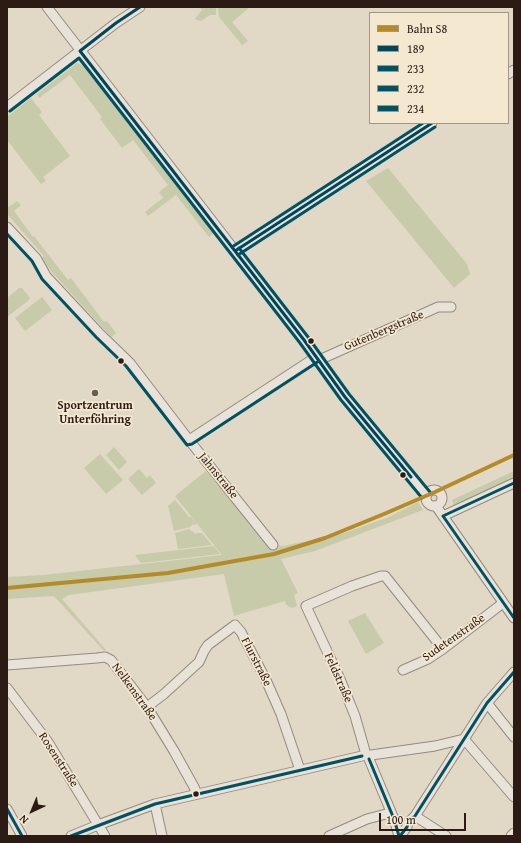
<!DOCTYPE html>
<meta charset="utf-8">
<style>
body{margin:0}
#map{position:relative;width:521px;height:843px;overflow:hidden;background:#e1d8c5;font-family:"Gentium Book Plus",serif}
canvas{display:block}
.frame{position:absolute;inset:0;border:8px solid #2c1b15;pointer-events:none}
.legend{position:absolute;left:369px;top:12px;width:140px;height:112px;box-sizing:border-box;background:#f4e8d1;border:1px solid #a49686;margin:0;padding:5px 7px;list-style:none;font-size:12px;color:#2c1b15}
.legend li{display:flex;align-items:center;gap:8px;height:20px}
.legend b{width:20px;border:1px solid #a49686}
.north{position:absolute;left:12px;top:791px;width:40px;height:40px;-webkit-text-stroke:3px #f4e8d1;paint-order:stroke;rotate:224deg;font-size:11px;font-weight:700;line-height:16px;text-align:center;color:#2c1b15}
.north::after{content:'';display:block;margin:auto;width:14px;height:18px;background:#2c1b15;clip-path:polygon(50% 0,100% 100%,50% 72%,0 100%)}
.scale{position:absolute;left:379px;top:813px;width:87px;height:18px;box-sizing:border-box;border:2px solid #2c1b15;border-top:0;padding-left:5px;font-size:12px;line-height:14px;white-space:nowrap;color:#2c1b15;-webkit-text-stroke:3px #f4e8d1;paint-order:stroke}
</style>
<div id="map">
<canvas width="521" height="843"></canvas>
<div class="frame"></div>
<ul class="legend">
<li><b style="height:5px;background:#b58b29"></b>Bahn S8</li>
<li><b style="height:5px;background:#00465a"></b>189</li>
<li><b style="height:5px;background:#005262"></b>233</li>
<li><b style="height:5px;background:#005262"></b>232</li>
<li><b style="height:5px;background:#005262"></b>234</li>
</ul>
<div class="north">N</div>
<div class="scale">100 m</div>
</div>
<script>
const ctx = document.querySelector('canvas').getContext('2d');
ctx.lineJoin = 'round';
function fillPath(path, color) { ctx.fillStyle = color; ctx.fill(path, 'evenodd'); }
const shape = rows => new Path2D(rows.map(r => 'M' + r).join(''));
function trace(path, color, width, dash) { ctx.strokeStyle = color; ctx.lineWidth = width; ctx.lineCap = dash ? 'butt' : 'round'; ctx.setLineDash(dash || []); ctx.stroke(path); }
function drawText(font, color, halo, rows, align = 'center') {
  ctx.font = font + ' "Gentium Book Plus",serif'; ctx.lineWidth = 3.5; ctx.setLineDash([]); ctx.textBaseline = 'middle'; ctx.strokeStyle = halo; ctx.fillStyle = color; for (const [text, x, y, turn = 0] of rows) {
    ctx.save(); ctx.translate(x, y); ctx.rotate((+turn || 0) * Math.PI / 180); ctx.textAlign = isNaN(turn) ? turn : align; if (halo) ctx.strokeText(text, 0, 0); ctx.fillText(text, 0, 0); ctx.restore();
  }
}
fillPath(shape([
 [200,7,216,7,216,15,210,15,201,21,195,19,202,10],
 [218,7,248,7,249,8,232,22,248,41,242,45,219,17],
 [77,63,82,65,118,108,214,233,209,237,176,195,148,216,145,212,163,198,159,192,168,185,133,140,122,148,100,119,102,117,70,75,39,98,37,94],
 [31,98,42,112,39,115,70,156,43,177,46,181,41,184,7,140,7,117],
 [388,168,467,264,470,274,454,288,366,181],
 [17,201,21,205,14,211,33,237,34,236,68,280,71,278,104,322,107,321,116,333,111,337,40,259,44,256,7,214,7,208],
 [19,288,22,288,30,298,29,300,7,317,7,298],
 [42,297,52,310,25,331,15,318],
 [114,447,127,462,119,470,106,455],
 [100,454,123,480,106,494,84,468],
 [139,469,147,478,150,475,156,483,142,495,128,479],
 [206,471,268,544,283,546,341,534,389,517,418,502,423,510,315,551,281,559,298,593,294,595,297,606,292,608,286,605,285,601,234,616,224,574,69,595,62,599,106,650,104,651,54,596,7,599,7,577,44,575,222,555,175,496],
 [514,471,514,479,455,507,452,500],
 [175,500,189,517,191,517,197,524,195,525,193,524,190,527,174,531,168,506],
 [189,529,196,534,197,533,202,533,212,545,178,549,175,533],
 [214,546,220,554,141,563,135,555],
 [365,613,384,643,366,654,348,621]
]), '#c7cbaa');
const minor = shape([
 [47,7,304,340,345,397,426,495],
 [508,74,514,70],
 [7,107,116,23,140,7],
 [7,227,36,258,46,276,100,334,130,363,189,440,273,545],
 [235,251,432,123],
 [319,360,438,307,451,307],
 [189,440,316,357],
 '426 498a8 8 0 1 1 16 0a8 8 0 1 1-16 0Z',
 [436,506,514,618],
 [443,516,514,483],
 [7,665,97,658,105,657,111,660,147,707,174,751,194,787,197,794],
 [403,670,428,659,443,649,503,603],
 [7,688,48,742,105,836],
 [487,703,514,737],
 [147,707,164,694,199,662,204,651,208,645,235,625,241,632,266,680,281,714,300,770],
 [365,751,355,716,340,679,306,606,352,586,381,576,385,576,443,649],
 [371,755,435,746,464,739,514,797],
 [369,759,394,819,399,836],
 [155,804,162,836],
 [7,809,22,836],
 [415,816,446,836],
 [71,836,98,825,155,804,362,756],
 [329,836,367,819,390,813],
 [400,836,407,827,408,823,415,816,487,703,514,672],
 [511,836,514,833]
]);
trace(minor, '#928b80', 11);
trace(minor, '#e8e2d9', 9);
trace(shape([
 [80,51,304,340,345,397,411,477],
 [80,51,116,23,140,7],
 [235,251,432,123]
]), '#00465a', 3);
trace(shape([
 [10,111,79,58,300,343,341,400,422,498],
 [7,234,32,261,42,279,96,337,126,366,187,445,192,444,319,361],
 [238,255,435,127]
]), '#005262', 3);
trace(shape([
 [443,516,514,618],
 [443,516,514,483],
 [369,759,394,819,399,836],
 [7,809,22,836],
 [71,836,155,804,362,756],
 [400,836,407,827,408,823,415,816,487,703,514,672]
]), '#005262', 3);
trace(shape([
 [232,247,423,123],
 [239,248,308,337,349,394,430,492]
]), '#005262', 3);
trace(shape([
 [7,588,168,573,274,554,325,538,384,514,435,492,514,455]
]), '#b58b29', 4);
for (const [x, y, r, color] of [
 [311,341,3.5,"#2c1b15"],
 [121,361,3.5,"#2c1b15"],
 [95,393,4,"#6b5d53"],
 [403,475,3.5,"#2c1b15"],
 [196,794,3.5,"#2c1b15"]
]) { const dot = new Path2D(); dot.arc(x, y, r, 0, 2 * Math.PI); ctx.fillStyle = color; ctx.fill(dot); trace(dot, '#f4e8d1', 1.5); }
drawText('12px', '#2c1b15', '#f4e8d1', [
 ["Gutenbergstraße",384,331,-23],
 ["Jahnstraße",218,476,51],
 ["Sudetenstraße",454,638,-35],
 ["Flurstraße",256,662,63],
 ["Feldstraße",338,678,66],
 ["Nelkenstraße",134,692,54],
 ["Rosenstraße",58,760,57]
]);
drawText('bold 12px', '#2c1b15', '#f4e8d1', [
 ["Sportzentrum",95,406],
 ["Unterföhring",95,420]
]);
</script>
